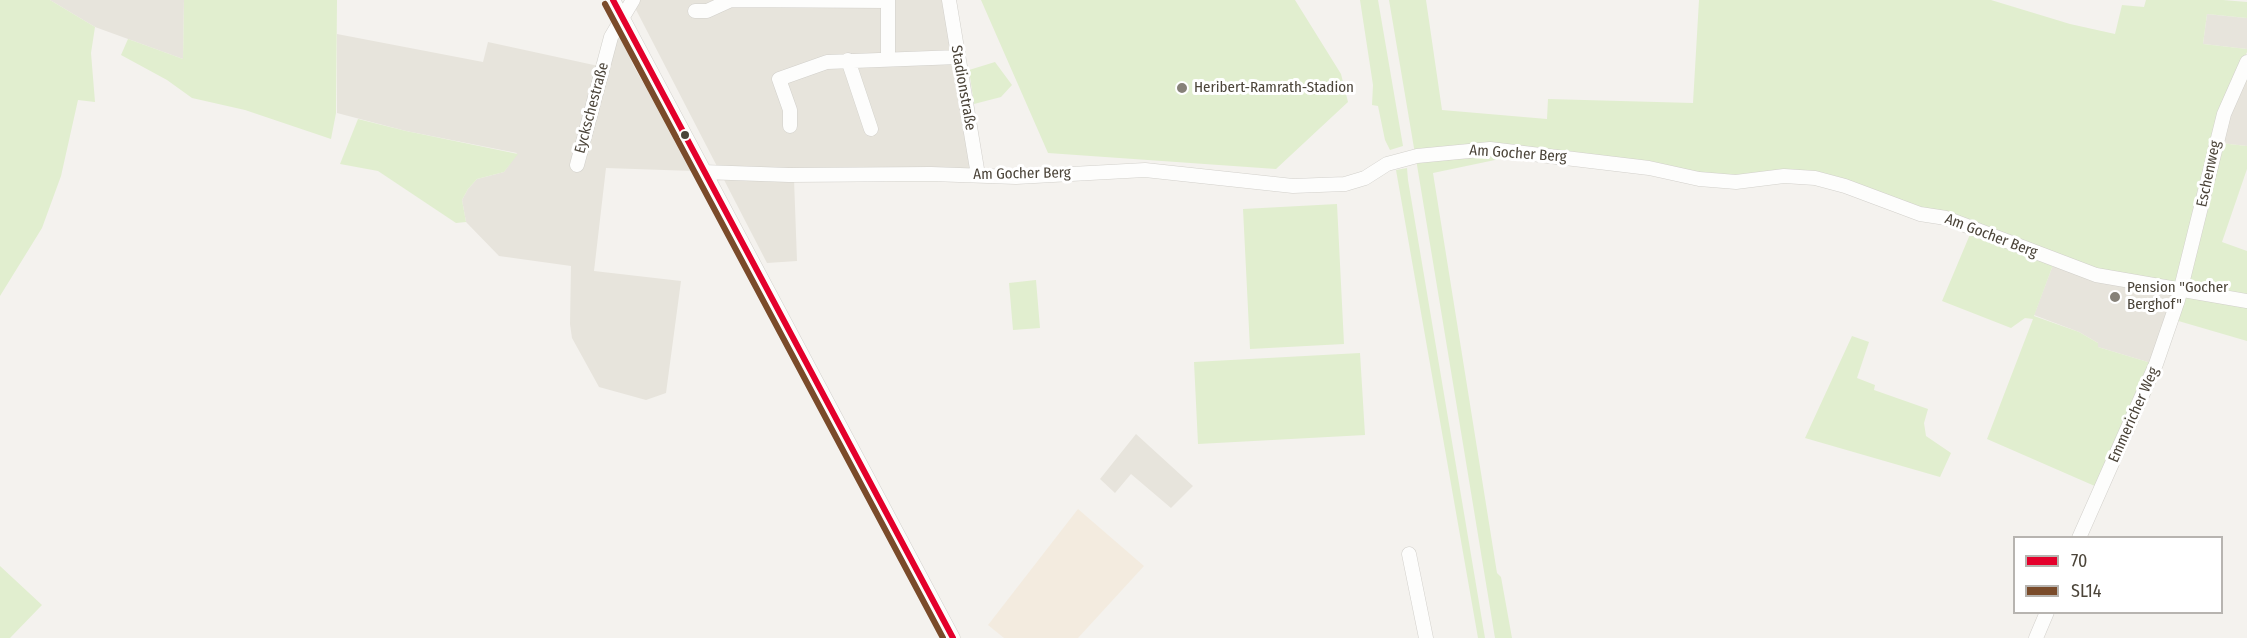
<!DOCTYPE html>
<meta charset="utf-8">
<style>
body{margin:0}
#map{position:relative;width:2247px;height:638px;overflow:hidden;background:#f4f2ee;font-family:"Fira Sans Condensed",sans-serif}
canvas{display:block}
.legend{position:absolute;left:2013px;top:536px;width:210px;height:78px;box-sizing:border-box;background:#fff;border:2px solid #b7b4b0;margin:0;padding:8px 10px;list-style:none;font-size:18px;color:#4b4439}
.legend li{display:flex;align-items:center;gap:12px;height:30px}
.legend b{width:30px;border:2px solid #b7b4b0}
</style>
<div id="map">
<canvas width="2247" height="638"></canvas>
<ul class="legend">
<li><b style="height:8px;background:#e4002b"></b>70</li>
<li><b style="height:8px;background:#7a4b2a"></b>SL14</li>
</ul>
</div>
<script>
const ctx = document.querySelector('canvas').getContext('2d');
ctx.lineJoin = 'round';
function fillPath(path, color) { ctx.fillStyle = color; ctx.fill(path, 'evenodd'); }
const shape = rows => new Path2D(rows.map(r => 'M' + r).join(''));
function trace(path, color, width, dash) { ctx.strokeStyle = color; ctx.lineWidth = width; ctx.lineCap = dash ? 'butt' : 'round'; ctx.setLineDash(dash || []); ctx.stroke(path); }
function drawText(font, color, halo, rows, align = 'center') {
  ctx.font = font + ' "Fira Sans Condensed",sans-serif'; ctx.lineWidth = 6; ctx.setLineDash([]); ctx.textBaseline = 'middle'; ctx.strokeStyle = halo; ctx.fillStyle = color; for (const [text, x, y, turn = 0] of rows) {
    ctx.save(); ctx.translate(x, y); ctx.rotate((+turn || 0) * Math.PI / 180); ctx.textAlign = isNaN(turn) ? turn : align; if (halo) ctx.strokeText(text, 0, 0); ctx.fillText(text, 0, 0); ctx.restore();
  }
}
fillPath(shape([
 [50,0,184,0,183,59,95,27],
 [631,0,956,0,985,181,794,179,797,261,767,263],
 [2207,14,2247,18,2247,49,2203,44],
 [617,25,633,65,652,98,658,103,693,171,606,168,594,271,681,281,666,393,646,400,599,387,572,338,570,324,571,266,499,256,466,222,462,200,468,189,477,179,504,172,517,153,406,131,337,113,337,34,483,62,488,42,603,67],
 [2247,69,2247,146,2220,143],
 [2053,265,2168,290,2174,298,2151,363,2098,347,2098,343,2079,332,2034,315],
 [1136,434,1193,486,1171,508,1131,474,1115,493,1100,479]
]), '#e7e4dc');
fillPath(shape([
 [1078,509,1144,566,1078,638,1004,638,988,625]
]), '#f3ebdf');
fillPath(shape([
 [0,0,50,0,95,27,91,53,95,102,78,100,61,176,42,228,0,296],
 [184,0,337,0,336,113,331,139,245,110,192,98,167,80,121,55,128,39,183,59],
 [981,0,1295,0,1341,74,1348,102,1276,169,1048,153],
 [1360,0,1378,0,1403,146,1390,150,1385,140,1378,106,1372,105,1373,85],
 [1389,0,1426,0,1442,110,1547,119,1548,99,1693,103,1699,0,1991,0,2070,24,2115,34,2122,5,2144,7,2146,0,2223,0,2247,2,2247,18,2207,14,2203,44,2247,49,2247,52,2218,119,2180,274,2177,276,2175,282,2115,275,1845,184,1736,180,1572,155,1415,154],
 [995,62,1012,85,1001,97,974,104,969,70],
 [358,119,406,131,518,154,504,172,477,179,468,189,462,200,466,222,456,223,378,171,340,164],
 [2220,143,2247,146,2247,169,2222,242,2247,251,2247,298,2190,289,2187,283],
 [1453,153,1514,156,1433,173,1497,573,1501,577,1512,638,1495,638,1416,159],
 [1407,168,1408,180,1485,638,1478,638,1396,170],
 [1337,204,1344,344,1250,349,1243,209],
 [1971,232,2053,265,2034,316,2079,332,2098,343,2098,347,2151,363,2097,487,1987,439,2033,319,2025,318,2011,328,1942,301],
 [1036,280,1040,328,1013,330,1009,283],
 [2190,294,2247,304,2247,341,2175,320,2182,299],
 [1852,336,1869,342,1857,378,1875,385,1874,390,1928,409,1924,423,1926,436,1951,453,1940,477,1805,438],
 [1360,353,1365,435,1198,444,1194,362],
 [0,566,42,605,10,638,0,638]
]), '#e1eecf');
const minor = shape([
 [613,0,953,638],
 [729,0,888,1,888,58],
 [949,0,978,175],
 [695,11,707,11,729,1],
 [848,60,871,129],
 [790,126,790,110,779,79,827,62,958,57],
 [577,165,611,37,633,0],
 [703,172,789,175,931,174,1016,177,1145,170,1293,186,1345,184,1365,178,1387,164,1417,156,1490,149,1649,168,1699,179,1736,182,1784,176,1815,178,1845,186,1920,214,1946,218,2096,275,2247,301],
 [2079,538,2156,364,2178,300,2224,114,2247,62],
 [1409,554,1426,638],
 [2036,638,2047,612]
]);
trace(minor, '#d2d0cb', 15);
trace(minor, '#fdfdfc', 14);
trace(shape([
 [613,0,953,638]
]), '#e4002b', 6);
trace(shape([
 [605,4,943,638]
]), '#7a4b2a', 6);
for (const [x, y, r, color] of [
 [1182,88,6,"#868178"],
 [685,135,5,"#4b4439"],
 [2115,297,6,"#868178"]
]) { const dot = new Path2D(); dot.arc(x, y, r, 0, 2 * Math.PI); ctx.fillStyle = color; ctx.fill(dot); trace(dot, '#fff', 2); }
drawText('15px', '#4b4439', '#fff', [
 ["Stadionstraße",963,88,80],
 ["Eyckschestraße",592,108,-75],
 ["Am Gocher Berg",1518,154,4],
 ["Am Gocher Berg",1022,174,-1],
 ["Eschenweg",2209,174,-78],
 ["Am Gocher Berg",1991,236,21],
 ["Emmericher Weg",2134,415,-66]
]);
drawText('15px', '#4b4439', '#fff', [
 ["Heribert-Ramrath-Stadion",1194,88],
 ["Pension \"Gocher",2127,288],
 ["Berghof\"",2127,305]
], 'left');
</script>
